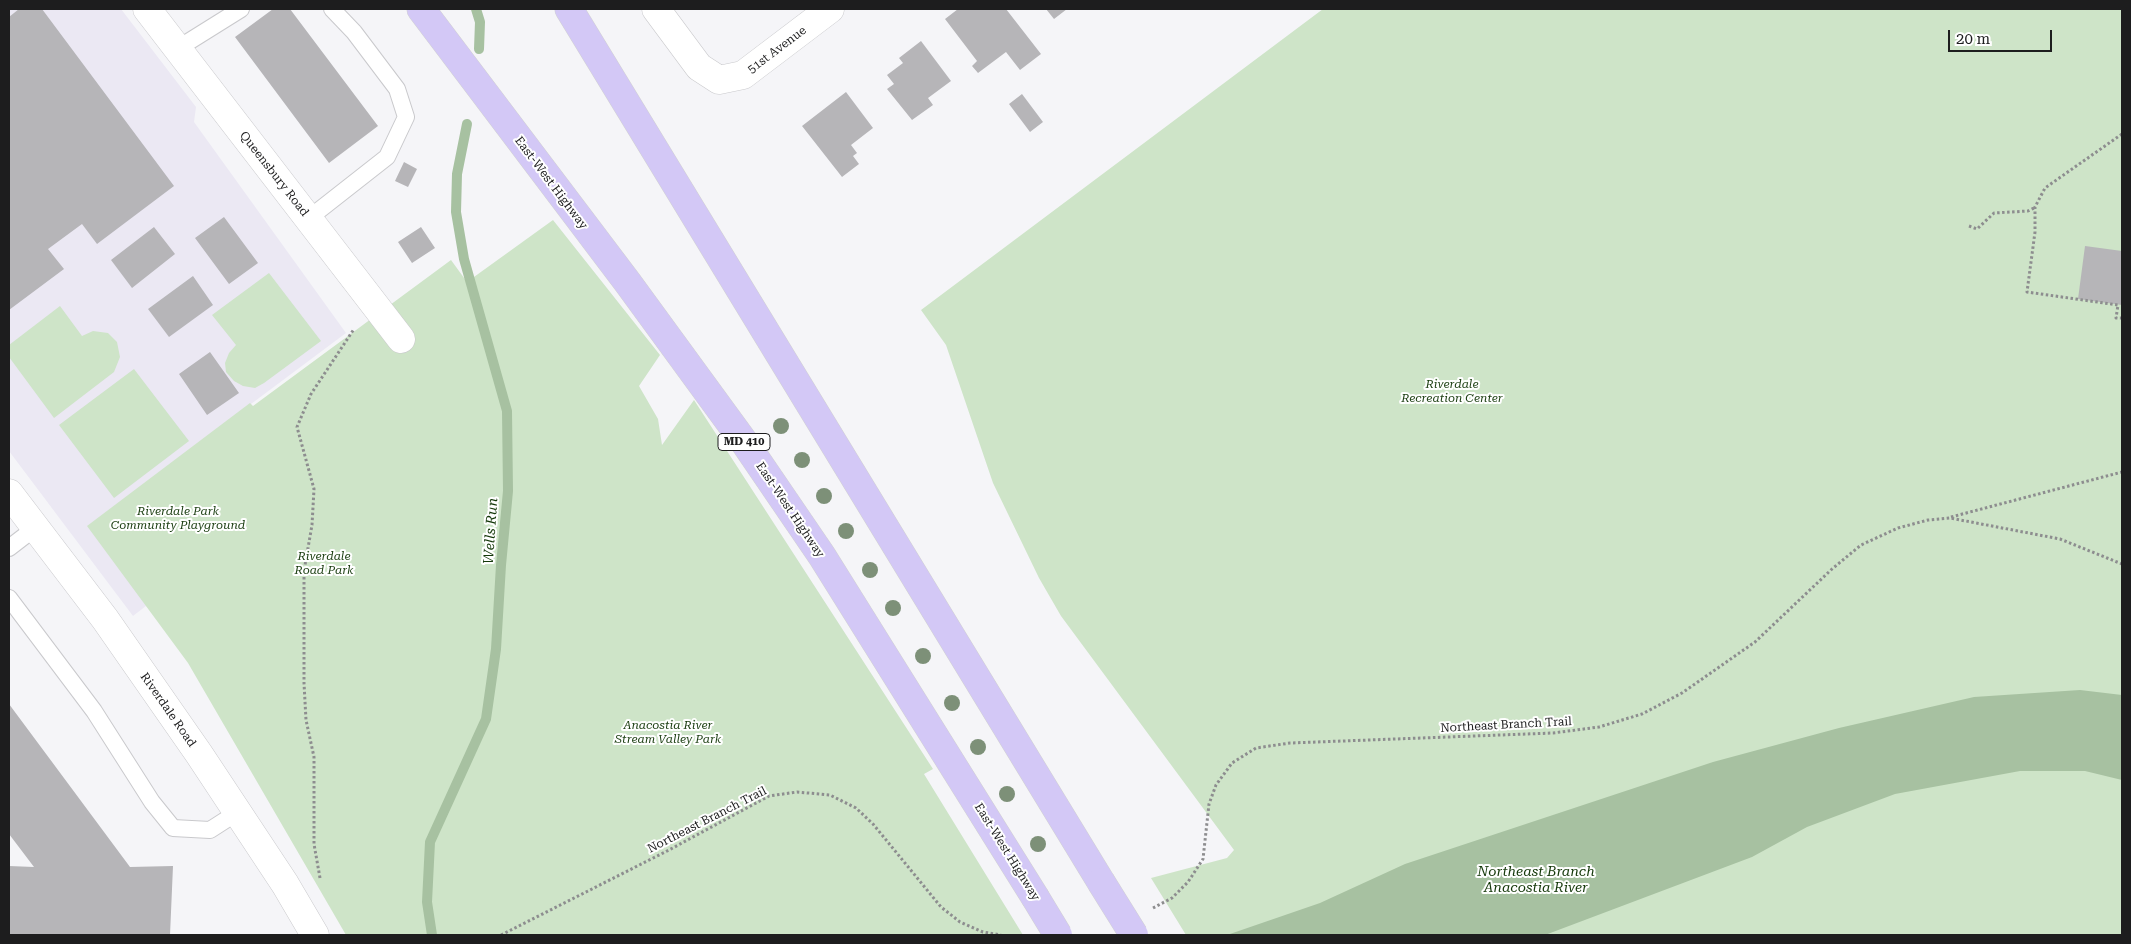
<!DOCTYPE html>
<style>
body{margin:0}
#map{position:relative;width:2131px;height:944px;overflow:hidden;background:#f5f5f8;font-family:"Roboto Serif",serif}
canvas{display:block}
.frame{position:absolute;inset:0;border:10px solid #1d1d1e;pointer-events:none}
.scale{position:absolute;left:1948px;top:30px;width:104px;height:22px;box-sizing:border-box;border:2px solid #1d1d1e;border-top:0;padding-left:6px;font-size:15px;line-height:18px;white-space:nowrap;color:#1d1d1e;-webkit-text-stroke:4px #fff;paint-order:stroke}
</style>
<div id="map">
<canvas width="2131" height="944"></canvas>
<div class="frame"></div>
<div class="scale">20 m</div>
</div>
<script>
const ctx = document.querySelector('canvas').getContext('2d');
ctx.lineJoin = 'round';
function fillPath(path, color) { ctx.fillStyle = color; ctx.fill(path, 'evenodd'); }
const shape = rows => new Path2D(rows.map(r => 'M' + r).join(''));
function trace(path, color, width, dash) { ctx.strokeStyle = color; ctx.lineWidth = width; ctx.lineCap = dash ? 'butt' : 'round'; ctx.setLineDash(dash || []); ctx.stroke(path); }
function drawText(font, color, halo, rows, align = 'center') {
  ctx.font = font + ' "Roboto Serif",serif'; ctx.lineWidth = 4; ctx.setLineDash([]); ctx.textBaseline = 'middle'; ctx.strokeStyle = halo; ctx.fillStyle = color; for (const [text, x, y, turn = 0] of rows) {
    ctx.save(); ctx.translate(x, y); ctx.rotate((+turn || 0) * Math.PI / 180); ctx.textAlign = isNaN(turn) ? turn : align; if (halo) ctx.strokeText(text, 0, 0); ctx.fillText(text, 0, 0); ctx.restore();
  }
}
fillPath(shape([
 [9,9,121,9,196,107,194,122,346,333,251,404,309,480,133,616,9,451]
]), '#ebe8f3');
fillPath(shape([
 [1323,9,2122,9,2122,935,1186,935,1151,878,1227,858,1234,850,1061,616,1039,578,993,483,946,345,921,310],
 [553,220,660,355,639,386,658,419,662,445,694,400,933,769,924,774,1023,935,346,935,188,663,87,526,250,403,253,406,451,260,467,282],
 [269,273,321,341,264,383,255,388,243,386,234,381,226,372,225,363,229,353,236,345,212,315],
 [60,306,82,336,93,331,108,333,117,342,120,357,114,372,54,418,9,357,9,345],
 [134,369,189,441,114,498,59,425]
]), '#cee4c8');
fillPath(shape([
 [2080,690,2122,695,2122,780,2085,771,2020,771,1895,794,1807,827,1752,857,1545,935,1227,935,1320,903,1405,864,1713,762,1839,728,1974,697]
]), '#a7c1a1');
trace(shape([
 [476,9,480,22,479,49],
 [432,935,427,902,430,842,486,719,496,649,501,565,508,491,507,411,464,259,456,212,457,174,467,124]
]), '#a7c1a1', 10);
fillPath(shape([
 [19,9,42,9,174,186,97,244,82,224,48,249,64,269,9,310,9,17],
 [273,9,290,9,378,126,329,163,235,37],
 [958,9,1006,9,1041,54,1020,70,1006,52,978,73,972,66,977,61,945,19],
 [1046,9,1067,9,1054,19],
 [921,41,951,81,928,98,933,105,912,120,887,89,894,84,887,75,903,63,899,58],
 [846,92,873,128,851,145,857,153,853,156,859,164,842,177,802,126],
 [1022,94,1043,122,1030,132,1009,104],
 [404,162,417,169,408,187,395,181],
 [224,217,258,263,229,284,195,238],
 [154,227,175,254,132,288,111,260],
 [421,227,435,248,412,263,398,242],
 [2085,246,2122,251,2122,305,2078,299],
 [193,276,213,305,169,337,148,309],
 [210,352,239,393,207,415,179,374],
 [9,704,130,867,173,866,170,935,9,935,9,866,34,867,9,834]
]), '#b6b5b8');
const service = shape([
 [177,49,241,9],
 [308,219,387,157,406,117,397,89,354,32,332,9],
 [9,548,35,528],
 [9,598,94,711,152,802,173,828,210,830,238,812]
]);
const minor = shape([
 [147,9,401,339],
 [656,9,699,67,719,80,743,75,830,9]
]);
const tertiary = shape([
 [9,493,105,619,199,754,285,884,315,935]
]);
const primary = shape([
 [421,9,628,283,747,446,822,556,1035,897],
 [569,9,1101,882]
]);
trace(service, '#c9c9cc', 18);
trace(minor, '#c9c9cc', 29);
trace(tertiary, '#c9c9cc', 29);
trace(primary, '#d2d2d2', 29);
trace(shape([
 [2122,134,2045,188,2035,207,2035,232,2027,292,2118,305,2116,318,2122,318],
 [1969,226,1977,229,1994,213,2028,211,2034,208],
 [1951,517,2122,472],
 [320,878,314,844,314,757,306,720,304,683,304,571,312,525,314,489,297,427,311,394,354,329],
 [1153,908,1172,898,1188,882,1203,859,1209,804,1216,785,1232,763,1256,748,1290,743,1553,733,1599,727,1642,714,1682,693,1755,642,1832,569,1861,545,1898,528,1928,520,1950,518,2060,539,2122,564],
 [501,935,669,850,769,796,797,792,830,795,856,808,873,824,941,907,960,922,983,932,1001,935]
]), '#8d8d8f', 3, [2.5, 2.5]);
trace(service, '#fff', 16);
trace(minor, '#fff', 28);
trace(tertiary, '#fff', 28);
trace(primary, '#d3c8f6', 28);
const primaryBridge = shape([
 [1101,882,1134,935],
 [1035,897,1058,935]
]);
trace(primaryBridge, '#d2d2d2', 29, []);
trace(primaryBridge, '#d3c8f6', 28);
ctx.fillStyle = '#7d9078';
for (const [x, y] of [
 [781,426],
 [802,460],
 [824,496],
 [846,531],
 [870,570],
 [893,608],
 [923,656],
 [952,703],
 [978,747],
 [1007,794],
 [1038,844]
]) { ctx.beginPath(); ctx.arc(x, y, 8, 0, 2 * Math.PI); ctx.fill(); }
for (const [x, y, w] of [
 [744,442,52]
]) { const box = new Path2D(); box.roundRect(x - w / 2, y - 8.5, w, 17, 4); ctx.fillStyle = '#fff'; ctx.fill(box); trace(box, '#1d1d1e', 1); }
drawText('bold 11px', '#1d1d1e', null, [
 ["MD 410",744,442]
]);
drawText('12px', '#1d1d1e', '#fff', [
 ["51st Avenue",777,50,-37],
 ["Queensbury Road",274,174,52],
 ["East-West Highway",551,183,53],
 ["East-West Highway",790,510,56],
 ["Riverdale Road",168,710,55],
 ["Northeast Branch Trail",1506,725,-3],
 ["Northeast Branch Trail",707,820,-27],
 ["East-West Highway",1007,852,58]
]);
drawText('italic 12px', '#1a3d10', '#fff', [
 ["Riverdale",1452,384],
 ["Recreation Center",1452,398],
 ["Riverdale Park",178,511],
 ["Community Playground",178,525],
 ["Riverdale",324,556],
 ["Road Park",324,570],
 ["Anacostia River",668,725],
 ["Stream Valley Park",668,739]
]);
drawText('italic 14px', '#143809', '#fff', [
 ["Wells Run",491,531,-86],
 ["Northeast Branch",1536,872],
 ["Anacostia River",1536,888]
]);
</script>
